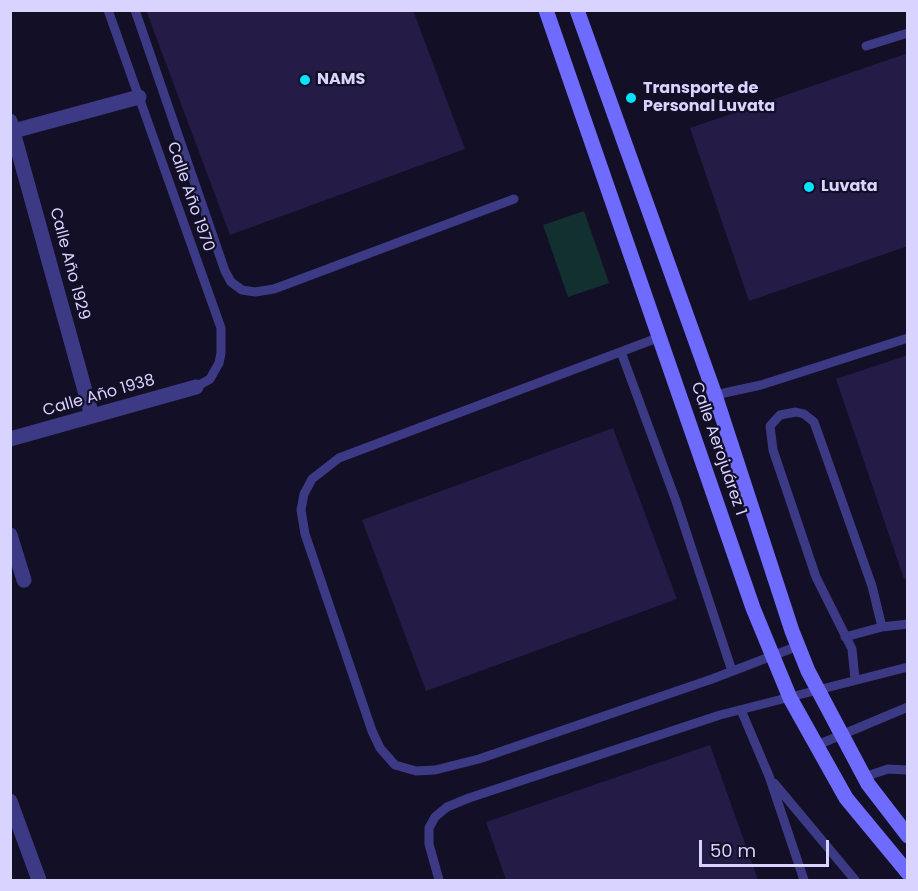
<!DOCTYPE html>
<meta charset="utf-8">
<style>
body{margin:0}
#map{position:relative;width:918px;height:891px;overflow:hidden;background:#130f26;font-family:Poppins,sans-serif}
canvas{display:block}
.frame{position:absolute;inset:0;border:12px solid #d9d4ff;pointer-events:none}
.scale{position:absolute;left:699px;top:840px;width:130px;height:27px;box-sizing:border-box;border:3px solid #d9d4ff;border-top:0;padding-left:8px;font-size:18px;line-height:21px;white-space:nowrap;color:#d9d4ff;-webkit-text-stroke:4px #130f26;paint-order:stroke}
</style>
<div id="map">
<canvas width="918" height="891"></canvas>
<div class="frame"></div>
<div class="scale">50 m</div>
</div>
<script>
const ctx = document.querySelector('canvas').getContext('2d');
ctx.lineJoin = 'round';
function fillPath(path, color) { ctx.fillStyle = color; ctx.fill(path, 'evenodd'); }
const shape = rows => new Path2D(rows.map(r => 'M' + r).join(''));
function trace(path, color, width, dash) { ctx.strokeStyle = color; ctx.lineWidth = width; ctx.lineCap = dash ? 'butt' : 'round'; ctx.setLineDash(dash || []); ctx.stroke(path); }
function drawText(font, color, halo, rows, align = 'center') {
  ctx.font = font + ' Poppins,sans-serif'; ctx.lineWidth = 4.5; ctx.setLineDash([]); ctx.textBaseline = 'middle'; ctx.strokeStyle = halo; ctx.fillStyle = color; for (const [text, x, y, turn = 0] of rows) {
    ctx.save(); ctx.translate(x, y); ctx.rotate((+turn || 0) * Math.PI / 180); ctx.textAlign = isNaN(turn) ? turn : align; if (halo) ctx.strokeText(text, 0, 0); ctx.fillText(text, 0, 0); ctx.restore();
  }
}
fillPath(shape([
 [584,211,609,283,568,297,543,225]
]), '#12302f');
fillPath(shape([
 [146,10,413,10,465,149,230,235],
 [908,53,908,246,749,301,690,128],
 [908,355,908,578,904,579,836,379],
 [613,428,677,599,426,691,362,520],
 [710,745,758,880,506,880,486,822]
]), '#241b47');
trace(shape([
 [108,10,221,328,221,353,219,363,210,379,196,387],
 [135,10,225,271,231,282,242,290,255,292,274,289,514,199],
 [866,46,908,33],
 [660,337,339,458,312,479,304,494,301,510,305,534,372,731,380,748,395,765,416,771,435,770,479,759,712,679,798,646],
 [621,352,676,501,732,671],
 [715,395,761,385,908,338],
 [845,637,882,627,908,624],
 [855,679,852,649,816,577,773,450,770,426,780,415,796,412,804,414,814,422,872,586,882,627],
 [741,710,769,776,804,880],
 [815,746,908,707],
 [864,777,888,769,908,770],
 [774,783,855,880],
 [439,880,429,844,429,828,435,817,447,807,469,798,720,715,908,667]
]), '#3d3a85', 9);
trace(shape([
 [10,121,92,416],
 [10,132,139,97],
 [10,439,196,387],
 [10,535,24,580],
 [10,801,39,880]
]), '#3d3a85', 15);
trace(shape([
 [546,10,753,608,790,698,846,798,908,873],
 [577,10,715,395,792,631,808,671,868,784,908,836]
]), '#6f6bff', 15);
for (const [x, y, r, color] of [
 [305,80,6,"#00e5ff"],
 [631,98,6,"#00e5ff"],
 [809,187,6,"#00e5ff"]
]) { const dot = new Path2D(); dot.arc(x, y, r, 0, 2 * Math.PI); ctx.fillStyle = color; ctx.fill(dot); trace(dot, '#130f26', 2); }
drawText('bold 16px', '#d9d4ff', '#130f26', [
 ["NAMS",317,80],
 ["Transporte de",643,89],
 ["Personal Luvata",643,107],
 ["Luvata",821,187]
], 'left');
drawText('16px', '#d9d4ff', '#130f26', [
 ["Calle Año 1970",190,197,71],
 ["Calle Año 1929",69,264,75],
 ["Calle Año 1938",99,396,-16],
 ["Calle Aerojuárez 1",718,449,71]
]);
</script>
